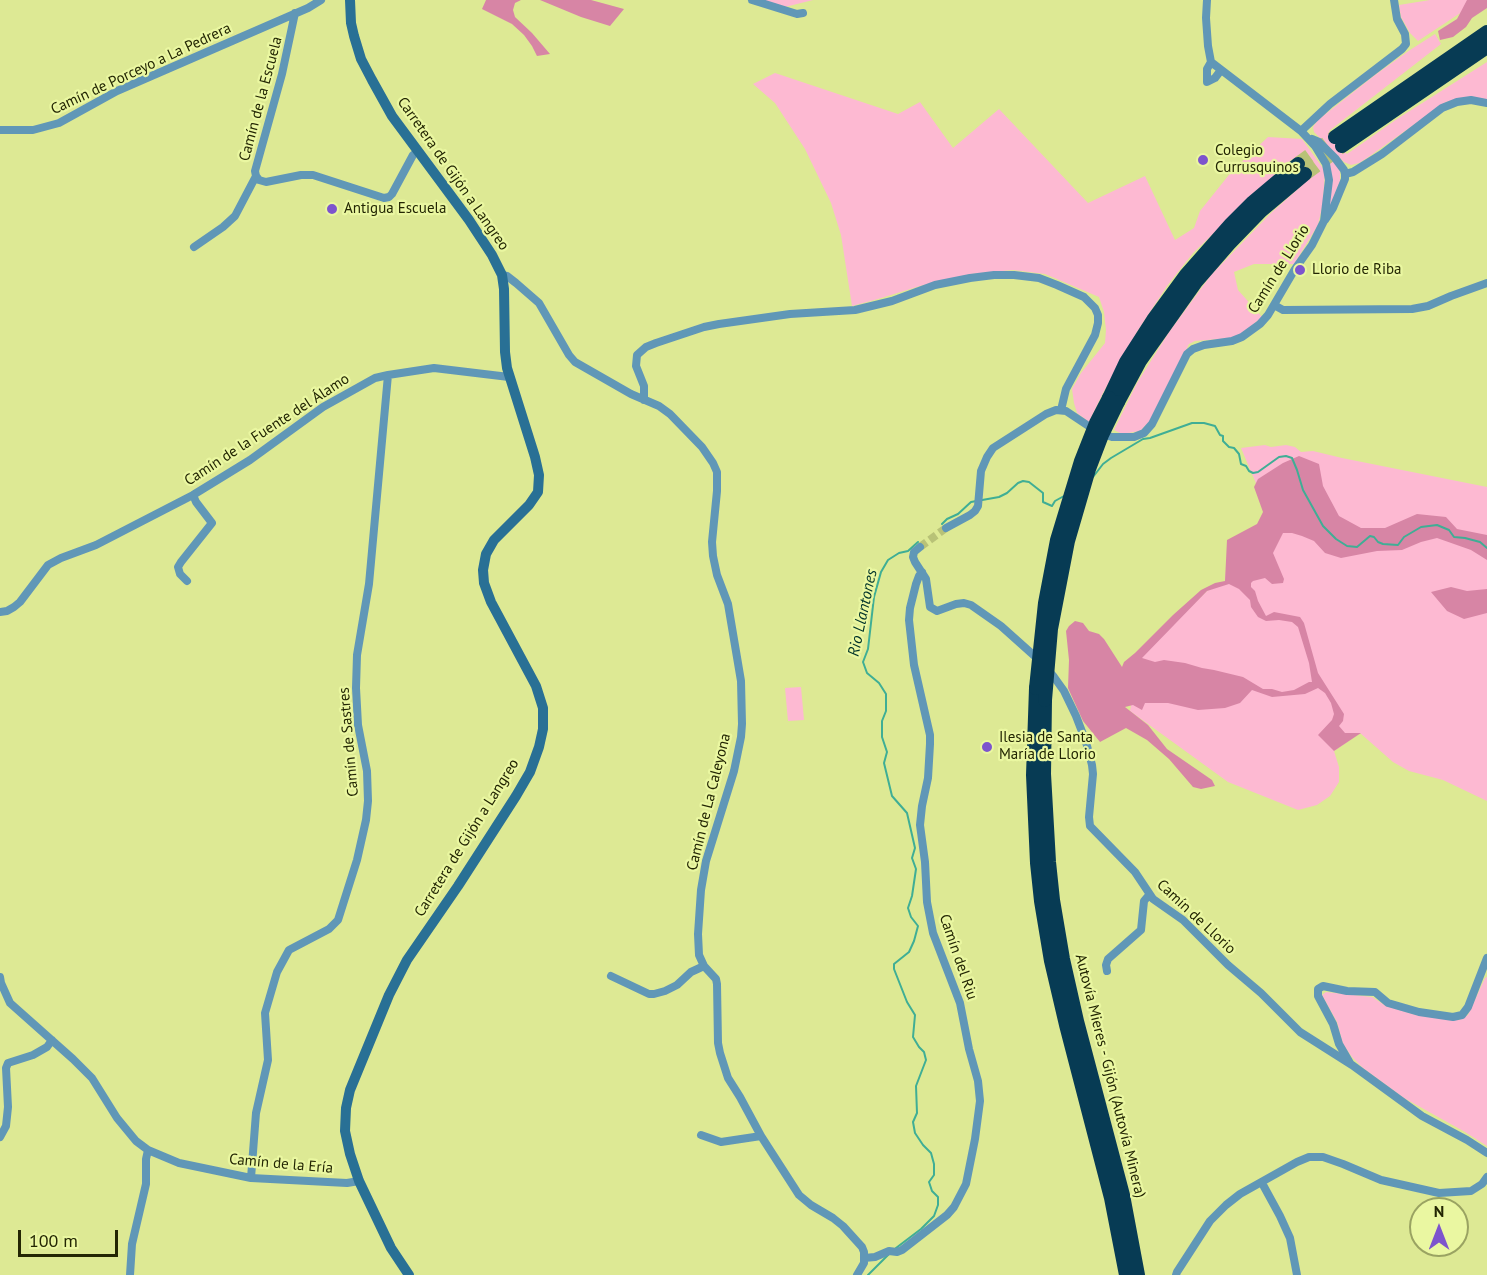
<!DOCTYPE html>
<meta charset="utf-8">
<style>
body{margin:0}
#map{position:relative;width:1487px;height:1275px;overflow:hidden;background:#dde994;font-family:"PT Sans",sans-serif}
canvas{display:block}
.north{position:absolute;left:1409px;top:1197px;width:60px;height:60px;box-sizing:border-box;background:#eaf7a1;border:2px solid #9aa362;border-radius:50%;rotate:0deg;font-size:16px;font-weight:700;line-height:24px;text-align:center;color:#232603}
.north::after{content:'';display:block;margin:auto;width:21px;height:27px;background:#7d54cd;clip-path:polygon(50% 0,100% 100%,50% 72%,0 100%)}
.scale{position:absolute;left:18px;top:1230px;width:100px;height:27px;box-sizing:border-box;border:3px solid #232603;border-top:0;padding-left:8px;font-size:18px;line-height:21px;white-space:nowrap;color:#232603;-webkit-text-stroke:4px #eaf7a1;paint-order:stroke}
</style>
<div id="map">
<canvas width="1487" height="1275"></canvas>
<div class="north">N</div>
<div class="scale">100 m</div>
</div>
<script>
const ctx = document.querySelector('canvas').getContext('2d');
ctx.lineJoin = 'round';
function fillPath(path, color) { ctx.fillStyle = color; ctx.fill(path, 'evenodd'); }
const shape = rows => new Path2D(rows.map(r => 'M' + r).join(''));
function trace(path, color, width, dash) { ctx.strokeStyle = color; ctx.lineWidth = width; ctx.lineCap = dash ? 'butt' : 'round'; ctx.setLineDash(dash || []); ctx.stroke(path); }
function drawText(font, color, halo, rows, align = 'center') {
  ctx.font = font + ' "PT Sans",sans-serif'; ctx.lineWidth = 4.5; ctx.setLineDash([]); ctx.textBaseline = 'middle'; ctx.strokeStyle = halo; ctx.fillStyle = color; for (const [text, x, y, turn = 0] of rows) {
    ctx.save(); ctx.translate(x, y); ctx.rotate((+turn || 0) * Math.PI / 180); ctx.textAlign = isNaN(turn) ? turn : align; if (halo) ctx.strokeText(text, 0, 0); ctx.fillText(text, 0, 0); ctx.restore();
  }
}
fillPath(shape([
 [763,0,813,0,785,7],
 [1430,0,1480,0,1418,41,1410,33,1401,17,1399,5],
 [1435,34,1441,44,1329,131,1339,147,1347,154,1397,119,1487,62,1487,100,1469,97,1446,102,1367,158,1359,163,1351,165,1344,162,1314,132,1313,127,1318,120,1375,75,1410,50],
 [775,73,898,114,920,102,953,148,999,109,1088,203,1145,176,1175,240,1194,228,1200,211,1232,171,1268,137,1302,139,1325,171,1323,203,1318,225,1294,264,1254,264,1234,272,1238,290,1262,317,1243,333,1231,338,1195,341,1189,344,1153,418,1140,431,1122,434,1114,430,1137,383,1169,332,1211,275,1271,213,1309,179,1295,159,1292,159,1193,253,1167,286,1137,332,1103,393,1089,422,1077,413,1074,403,1072,389,1081,373,1105,343,1106,330,1104,312,1099,297,1045,274,1013,270,971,274,920,286,878,299,852,306,841,235,831,203,805,149,775,103,753,84],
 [1324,152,1336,163,1340,172,1340,181,1329,209,1332,180,1331,172],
 [1265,445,1271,447,1286,445,1295,447,1301,452,1313,451,1342,458,1487,487,1487,801,1443,780,1409,771,1393,762,1360,733,1334,751,1339,767,1339,782,1330,796,1317,805,1298,810,1228,782,1130,711,1139,656,1207,591,1225,581,1229,539,1259,527,1265,511,1258,488,1241,448],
 [801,687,804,720,788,721,785,688],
 [1487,977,1487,1146,1465,1132,1404,1098,1363,1068,1352,1057,1343,1044,1337,1022,1322,995,1326,992,1372,997,1386,1006,1416,1015,1459,1020,1468,1015,1485,978]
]), '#fdb9d2');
fillPath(shape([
 [486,0,521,0,515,3,513,10,515,17,532,33,550,54,537,56,532,46,524,35,512,24,482,9],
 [540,0,591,0,624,9,610,26,581,17],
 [1467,0,1487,0,1487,8,1472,18,1466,27,1453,37,1440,40,1438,31,1457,19],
 [1299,456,1319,464,1323,486,1339,516,1361,528,1385,528,1417,514,1446,517,1457,529,1487,535,1487,560,1471,550,1437,538,1421,542,1402,550,1377,551,1341,558,1325,553,1314,541,1302,536,1292,533,1283,533,1273,553,1284,579,1283,583,1272,584,1265,578,1253,581,1251,583,1251,587,1255,591,1258,601,1266,616,1274,612,1300,617,1304,623,1318,673,1344,714,1343,721,1339,726,1345,733,1361,733,1334,751,1318,735,1332,720,1334,714,1331,703,1325,693,1318,688,1305,694,1272,697,1252,690,1240,703,1225,708,1198,710,1168,703,1145,703,1142,710,1133,705,1125,707,1148,725,1167,749,1212,780,1215,786,1201,789,1193,787,1169,759,1147,740,1126,728,1100,742,1083,721,1068,688,1069,660,1066,631,1069,626,1075,621,1083,623,1089,631,1099,634,1104,639,1122,667,1124,662,1135,653,1173,615,1201,590,1215,583,1225,581,1227,540,1257,524,1263,512,1254,487,1258,479,1283,463],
 [1229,584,1239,589,1250,600,1251,607,1258,617,1266,621,1279,620,1292,622,1298,627,1309,663,1312,682,1309,682,1294,690,1282,692,1272,689,1263,689,1243,677,1214,670,1202,668,1185,663,1164,660,1155,662,1142,658,1207,591],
 [1451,587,1467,591,1487,589,1487,613,1464,619,1447,611,1431,592]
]), '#d785a5');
trace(shape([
 [1093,477,1103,464,1111,458,1143,439,1150,438,1192,423,1204,423,1215,426,1220,435,1223,436,1223,441,1229,447,1234,448,1239,454,1241,464,1246,466,1249,471,1253,473,1258,472,1279,457,1286,456,1292,458,1297,470,1303,490,1323,526,1336,539,1347,546,1357,547,1370,536,1374,537,1378,542,1383,544,1398,545,1404,537,1421,527,1437,525,1449,530,1454,537,1465,538,1480,542,1487,548],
 [942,524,947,519,958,514,971,502,999,497,1007,493,1018,483,1023,481,1029,482,1043,493,1043,502,1052,506,1055,501,1064,496],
 [896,1248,921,1229,934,1216,938,1205,938,1197,932,1191,929,1182,934,1175,934,1164,931,1153,923,1145,915,1133,913,1122,917,1113,916,1086,926,1060,924,1052,919,1047,913,1037,915,1015,907,1002,894,969,894,964,909,952,914,941,918,926,911,917,908,908,912,896,916,869,912,858,915,848,907,813,892,796,884,763,887,752,882,737,882,721,886,711,886,694,879,683,867,673,863,662,868,649,874,597,881,572,888,560,899,553,908,551,918,542],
 [868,1275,889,1254]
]), '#3fae95', 2);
trace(shape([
 [920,547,946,528]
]), '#b8c277', 8, [8, 4]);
trace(shape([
 [1298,164,1335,137],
 [1305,174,1342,146]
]), '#b8c277', 14, [14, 7]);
trace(shape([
 [752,0,797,14,803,13],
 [295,13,282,74,255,171,256,176,259,180,266,182,301,175,313,175,384,198,389,197,392,194,413,155,418,151],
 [1211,62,1207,69,1207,82,1215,78,1221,70],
 [0,130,33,130,59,123,117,91,308,8,321,0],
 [1301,131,1330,104,1402,49,1406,44,1405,34,1397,19,1394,0],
 [1312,139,1319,142,1335,158,1344,170,1345,174,1345,179,1333,208,1325,220],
 [1345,174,1353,172,1382,154,1442,108,1457,102,1471,100,1487,103],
 [194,247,223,227,235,216,256,176],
 [502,275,507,276,516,283,539,303,569,355,575,362,631,394,659,406,670,414,702,447,713,463,717,472,717,491,712,542,713,556,717,575,728,604,741,681,742,724,741,737,734,771,706,861,701,890,698,934,699,955,704,966,716,979,717,984,718,1043,720,1053,728,1078,740,1097,761,1136,799,1195,811,1205,833,1218,843,1226,862,1247,864,1252,864,1263,857,1275],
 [1274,305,1283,310,1412,309,1428,306,1451,296,1487,283],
 [644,400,644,386,636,366,637,355,646,347,656,343,704,327,719,324,790,314,855,310,892,301,935,285,970,278,994,275,1014,275,1039,278,1057,285,1084,297,1095,308,1098,315,1098,323,1095,335,1066,389,1061,410],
 [946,528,970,515,975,511,978,506,981,471,987,457,993,448,1046,414,1056,410,1066,411,1099,433,1112,437,1134,437,1144,433,1152,424,1187,354,1193,349,1204,345,1232,341,1242,337,1260,324,1268,315,1295,269,1312,245,1324,221,1329,180,1326,164,1315,146,1301,131,1211,62,1208,46,1206,18,1207,0],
 [920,547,914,552,913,557,915,562,926,579,930,607,937,611,956,604,964,603,971,605,1001,626,1039,660],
 [187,581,180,574,178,567,181,562,212,523,196,502,193,495],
 [0,612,7,611,14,607,20,602,48,565,61,558,96,545,193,495,250,460,323,407,375,378,388,375,434,368,509,377],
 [1047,669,1054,677,1064,691,1076,716,1086,742,1092,765,1093,774,1089,817,1090,826,1135,872,1153,899,1183,920,1228,965,1261,993,1300,1032,1352,1065,1422,1116,1467,1140,1487,1153],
 [1107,971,1106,965,1108,959,1141,930,1144,901,1149,895],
 [611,976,649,994,654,994,665,991,677,985,691,972,704,966],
 [0,977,1,983,10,1003,73,1059,92,1078,117,1118,136,1141,148,1150,179,1163,251,1178,347,1183,359,1181],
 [1350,1063,1339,1044,1333,1024,1318,996,1318,989,1323,986,1347,991,1375,992,1388,1003,1419,1012,1453,1017,1462,1015,1468,1007,1487,958],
 [701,1135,721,1142,761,1136],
 [0,1137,6,1126,8,1107,6,1068,8,1063,33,1055,47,1047,52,1040],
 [251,1178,256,1113,268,1060,265,1013,277,972,289,950,329,929,338,920,357,860,366,820,368,801,367,771,358,725,356,688,357,655,369,584,388,375],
 [1262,1183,1280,1216,1290,1238,1297,1275],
 [864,1258,875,1257,889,1251,897,1252,902,1250,947,1215,954,1207,966,1184,975,1139,980,1101,978,1081,969,1049,960,1003,933,933,927,902,925,862,920,825,922,806,928,778,930,744,930,735,914,665,909,620,910,608,916,584,919,576,922,572],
 [130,1275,132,1244,146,1184,146,1159,148,1150],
 [1176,1275,1177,1272,1210,1221,1226,1205,1240,1194,1297,1162,1309,1157,1323,1157,1343,1164,1381,1180,1439,1193,1471,1191,1482,1184,1487,1177]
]), '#6097b7', 8);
trace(shape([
 [350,0,351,23,354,36,361,59,372,80,392,116,469,220,492,255,502,275,504,289,505,352,507,368,535,457,539,475,538,492,529,505,494,540,486,554,483,570,484,583,491,602,536,686,543,708,543,729,539,747,530,772,516,796,458,886,407,960,389,995,350,1090,346,1108,345,1131,350,1154,359,1181,391,1248,409,1275]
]), '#297095', 10);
trace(shape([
 [1335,137,1487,32],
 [1342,146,1487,47],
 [1109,398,1126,362,1153,320,1186,275,1231,224,1253,202,1298,164],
 [1118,402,1140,361,1196,282,1229,244,1261,211,1305,174],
 [1036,688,1033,775,1037,863,1041,901,1051,961,1066,1025,1111,1198,1126,1275],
 [1045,700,1044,774,1049,862,1053,900,1063,959,1077,1021,1123,1195,1138,1275]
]), '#073b54', 14);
trace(shape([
 [1036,688,1045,603,1057,540,1081,461,1096,423,1109,398],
 [1045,700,1051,629,1068,541,1089,469,1102,435,1118,402]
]), '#073b54', 14);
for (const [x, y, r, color] of [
 [1203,160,6,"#7d54cd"],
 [332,209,6,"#7d54cd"],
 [1300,270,6,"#7d54cd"],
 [987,747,6,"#7d54cd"]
]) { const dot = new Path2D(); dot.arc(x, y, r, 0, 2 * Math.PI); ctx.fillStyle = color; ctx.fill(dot); trace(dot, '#eaf7a1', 2); }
drawText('15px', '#232603', '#eaf7a1', [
 ["Camín de Porceyo a La Pedrera",141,69,-25],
 ["Camín de la Escuela",261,99,-75],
 ["Carretera de Gijón a Langreo",453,174,55],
 ["Camín de Llorio",1279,269,-58],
 ["Camín de la Fuente del Álamo",267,430,-33],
 ["Camín de Sastres",349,742,-95],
 ["Camín de La Caleyona",709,802,-76],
 ["Carretera de Gijón a Langreo",467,838,-58],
 ["Camín de Llorio",1196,917,43],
 ["Camín del Riu",958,957,71],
 ["Autovía Mieres - Gijón (Autovía Minera)",1110,1076,76],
 ["Camín de la Ería",281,1164,5]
]);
drawText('15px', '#232603', '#eaf7a1', [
 ["Colegio",1215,151],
 ["Currusquinos",1215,168],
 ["Antigua Escuela",344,209],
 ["Llorio de Riba",1312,270],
 ["Ilesia de Santa",999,738],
 ["María de Llorio",999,755]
], 'left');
drawText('italic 16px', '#003329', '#eaf7a1', [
 ["Rio Llantones",863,613,-78]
]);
</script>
